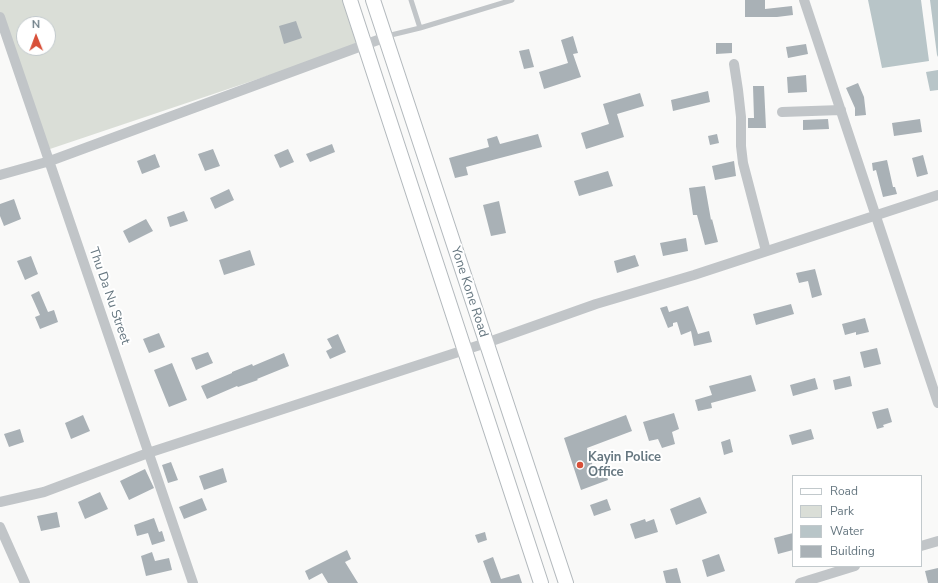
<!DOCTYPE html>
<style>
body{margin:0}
#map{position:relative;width:938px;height:583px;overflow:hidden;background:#f9f9f8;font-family:"Nunito Sans",sans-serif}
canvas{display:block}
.legend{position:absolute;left:792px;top:475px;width:130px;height:92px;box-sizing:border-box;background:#fff;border:1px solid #c2c9cc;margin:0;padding:5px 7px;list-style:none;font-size:12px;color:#667780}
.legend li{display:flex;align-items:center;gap:8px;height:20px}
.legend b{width:20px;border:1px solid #c2c9cc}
.north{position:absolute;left:16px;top:16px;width:40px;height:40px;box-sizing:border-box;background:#fff;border:1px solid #c2c9cc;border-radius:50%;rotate:359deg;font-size:11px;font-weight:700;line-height:16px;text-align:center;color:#667780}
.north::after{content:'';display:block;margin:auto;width:14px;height:18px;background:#d85039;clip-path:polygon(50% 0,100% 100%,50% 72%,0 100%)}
</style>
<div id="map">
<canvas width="938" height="583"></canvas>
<ul class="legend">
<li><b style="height:5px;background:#fff"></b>Road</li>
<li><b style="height:11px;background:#daded7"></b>Park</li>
<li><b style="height:11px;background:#b8c5c8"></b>Water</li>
<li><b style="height:11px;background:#a9b1b6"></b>Building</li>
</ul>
<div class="north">N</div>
</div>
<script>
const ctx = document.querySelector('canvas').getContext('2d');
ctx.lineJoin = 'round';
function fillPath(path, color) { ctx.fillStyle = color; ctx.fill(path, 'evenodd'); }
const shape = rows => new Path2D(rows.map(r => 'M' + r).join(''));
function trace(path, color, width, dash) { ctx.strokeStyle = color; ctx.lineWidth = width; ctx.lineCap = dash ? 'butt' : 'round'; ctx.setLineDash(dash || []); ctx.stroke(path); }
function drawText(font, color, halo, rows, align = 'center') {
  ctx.font = font + ' "Nunito Sans",sans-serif'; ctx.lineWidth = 4; ctx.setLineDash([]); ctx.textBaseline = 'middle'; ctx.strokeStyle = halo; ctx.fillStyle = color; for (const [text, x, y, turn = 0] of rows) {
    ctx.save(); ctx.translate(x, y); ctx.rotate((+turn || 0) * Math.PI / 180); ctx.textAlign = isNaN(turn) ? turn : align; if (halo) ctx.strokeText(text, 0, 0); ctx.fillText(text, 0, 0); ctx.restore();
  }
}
fillPath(shape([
 [0,0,350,0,365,43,44,151,0,18],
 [24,24,48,24,48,48,24,48]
]), '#daded7');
fillPath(shape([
 [868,0,921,0,929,61,882,68],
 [930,0,938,0,938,57,937,55],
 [938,70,938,90,930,91,926,72]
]), '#b8c5c8');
fillPath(shape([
 [745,0,765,0,765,9,792,6,793,15,777,17,745,17],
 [296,21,302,38,284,44,279,26],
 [573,36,578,53,573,54,581,77,544,89,539,72,568,63,561,40],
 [716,43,732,43,732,53,716,54],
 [806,44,808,54,788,58,786,47],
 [529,49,534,67,524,69,519,51],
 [806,75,807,92,788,93,787,77],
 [858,83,864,97,866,115,855,116,855,108,846,88],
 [753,86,764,86,766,128,748,128,748,118,754,118],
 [708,91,710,102,673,111,671,100],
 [640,93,644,106,617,114,624,137,586,149,581,133,609,124,603,104],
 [828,119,829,129,803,130,803,120],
 [920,119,922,132,894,136,892,123],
 [538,134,542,147,466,167,468,175,455,178,449,158,489,147,487,139,497,136,500,144],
 [717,134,719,143,710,145,708,136],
 [332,144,335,152,310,162,306,154],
 [213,149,220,166,205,171,198,154],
 [288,149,294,162,280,168,274,155],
 [155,154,160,167,142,174,137,161],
 [923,155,928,174,917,177,912,158],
 [887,160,893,187,895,187,897,194,883,197,876,170,873,171,872,163],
 [734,161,736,176,715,180,712,166],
 [608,171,613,186,579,196,574,181],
 [705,186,711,220,712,219,718,242,705,245,697,215,693,215,689,188],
 [229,189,234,200,215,209,210,198],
 [14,199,21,219,4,226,0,216,0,204],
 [499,201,506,233,491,236,483,205],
 [184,211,188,221,170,227,167,217],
 [146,219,153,231,129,243,123,231],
 [686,238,688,251,663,256,660,243],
 [250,250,255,265,224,275,219,260],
 [635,255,639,266,617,273,614,261],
 [31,256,38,274,25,280,17,261],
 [815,269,822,295,812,298,808,281,799,283,796,273],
 [39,291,48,312,54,310,58,322,40,329,35,317,40,315,31,295],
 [791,304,794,314,756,325,753,314],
 [667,306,669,312,688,306,698,334,709,331,712,342,694,346,691,331,681,335,677,322,673,323,673,326,668,328,660,308],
 [865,318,869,332,856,335,856,332,845,335,842,324],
 [159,333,165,347,149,353,143,339],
 [338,334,346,352,330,359,326,351,332,348,327,339],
 [877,348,881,364,864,368,860,352],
 [208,352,213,363,196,370,191,358],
 [284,353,289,366,257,379,258,380,238,387,237,386,207,399,201,386,232,373,232,372,252,364,253,366],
 [172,363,187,400,169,407,154,370],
 [751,375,756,391,711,403,712,408,698,411,695,400,712,395,709,386],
 [850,376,852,386,835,390,833,380],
 [815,378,818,389,793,396,790,385],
 [888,408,892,422,883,425,884,427,877,429,872,412],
 [674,413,679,429,672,432,675,444,662,448,658,439,649,441,643,422],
 [83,415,90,431,71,439,65,423],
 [626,415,632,431,587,448,594,469,603,466,608,480,581,490,564,438],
 [20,429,24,442,9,447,4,434],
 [811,429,814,439,792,445,789,435],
 [730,439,733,452,724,455,721,442],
 [171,462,178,480,168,483,162,465],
 [223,468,227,482,204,490,199,476],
 [145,469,154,488,129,500,120,481],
 [100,492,108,509,85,519,78,502],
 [700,497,707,513,676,525,670,509],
 [202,498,207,510,184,519,179,507],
 [607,499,611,510,594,516,590,505],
 [57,512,60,527,41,531,37,516],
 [154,518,159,532,162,531,165,541,152,545,148,533,137,536,134,525],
 [645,519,646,522,654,519,658,532,635,539,630,524],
 [485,532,487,540,478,543,475,535],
 [793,533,793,550,778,554,774,538],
 [347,550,351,559,345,562,358,583,328,583,322,573,309,580,305,571],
 [152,552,155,561,169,558,172,570,146,576,141,556],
 [719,554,725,571,707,577,702,560],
 [493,557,501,579,519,574,522,583,491,583,483,561],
 [677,568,681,583,666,583,663,571],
 [938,568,938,583,928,583,925,571]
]), '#a9b1b6');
const secondary = shape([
 [350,0,541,583],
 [373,0,566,583]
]);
trace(secondary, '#b3b9bd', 16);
trace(shape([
 [411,0,420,28],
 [387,36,420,28,512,0]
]), '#c1c5c8', 5);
trace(shape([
 [804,0,938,403],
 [0,17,193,583],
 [734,64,738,90,741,117,741,146,743,163,766,251],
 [782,112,841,110],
 [0,175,50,161,386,37],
 [0,502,44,492,148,453,486,343,596,304,694,275,938,195],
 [0,527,25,583],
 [921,546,938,541],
 [800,583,855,566]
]), '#c1c5c8', 10);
trace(secondary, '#fff', 14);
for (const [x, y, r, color] of [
 [580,465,4,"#d85039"]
]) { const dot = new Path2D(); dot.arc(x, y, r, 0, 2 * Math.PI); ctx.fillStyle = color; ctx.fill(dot); trace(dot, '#fff', 1.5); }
drawText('13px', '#667780', '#fff', [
 ["Yone Kone Road",469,292,72],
 ["Thu Da Nu Street",109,296,71]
]);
drawText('bold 13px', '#667780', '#fff', [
 ["Kayin Police",588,458],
 ["Office",588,473]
], 'left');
</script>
